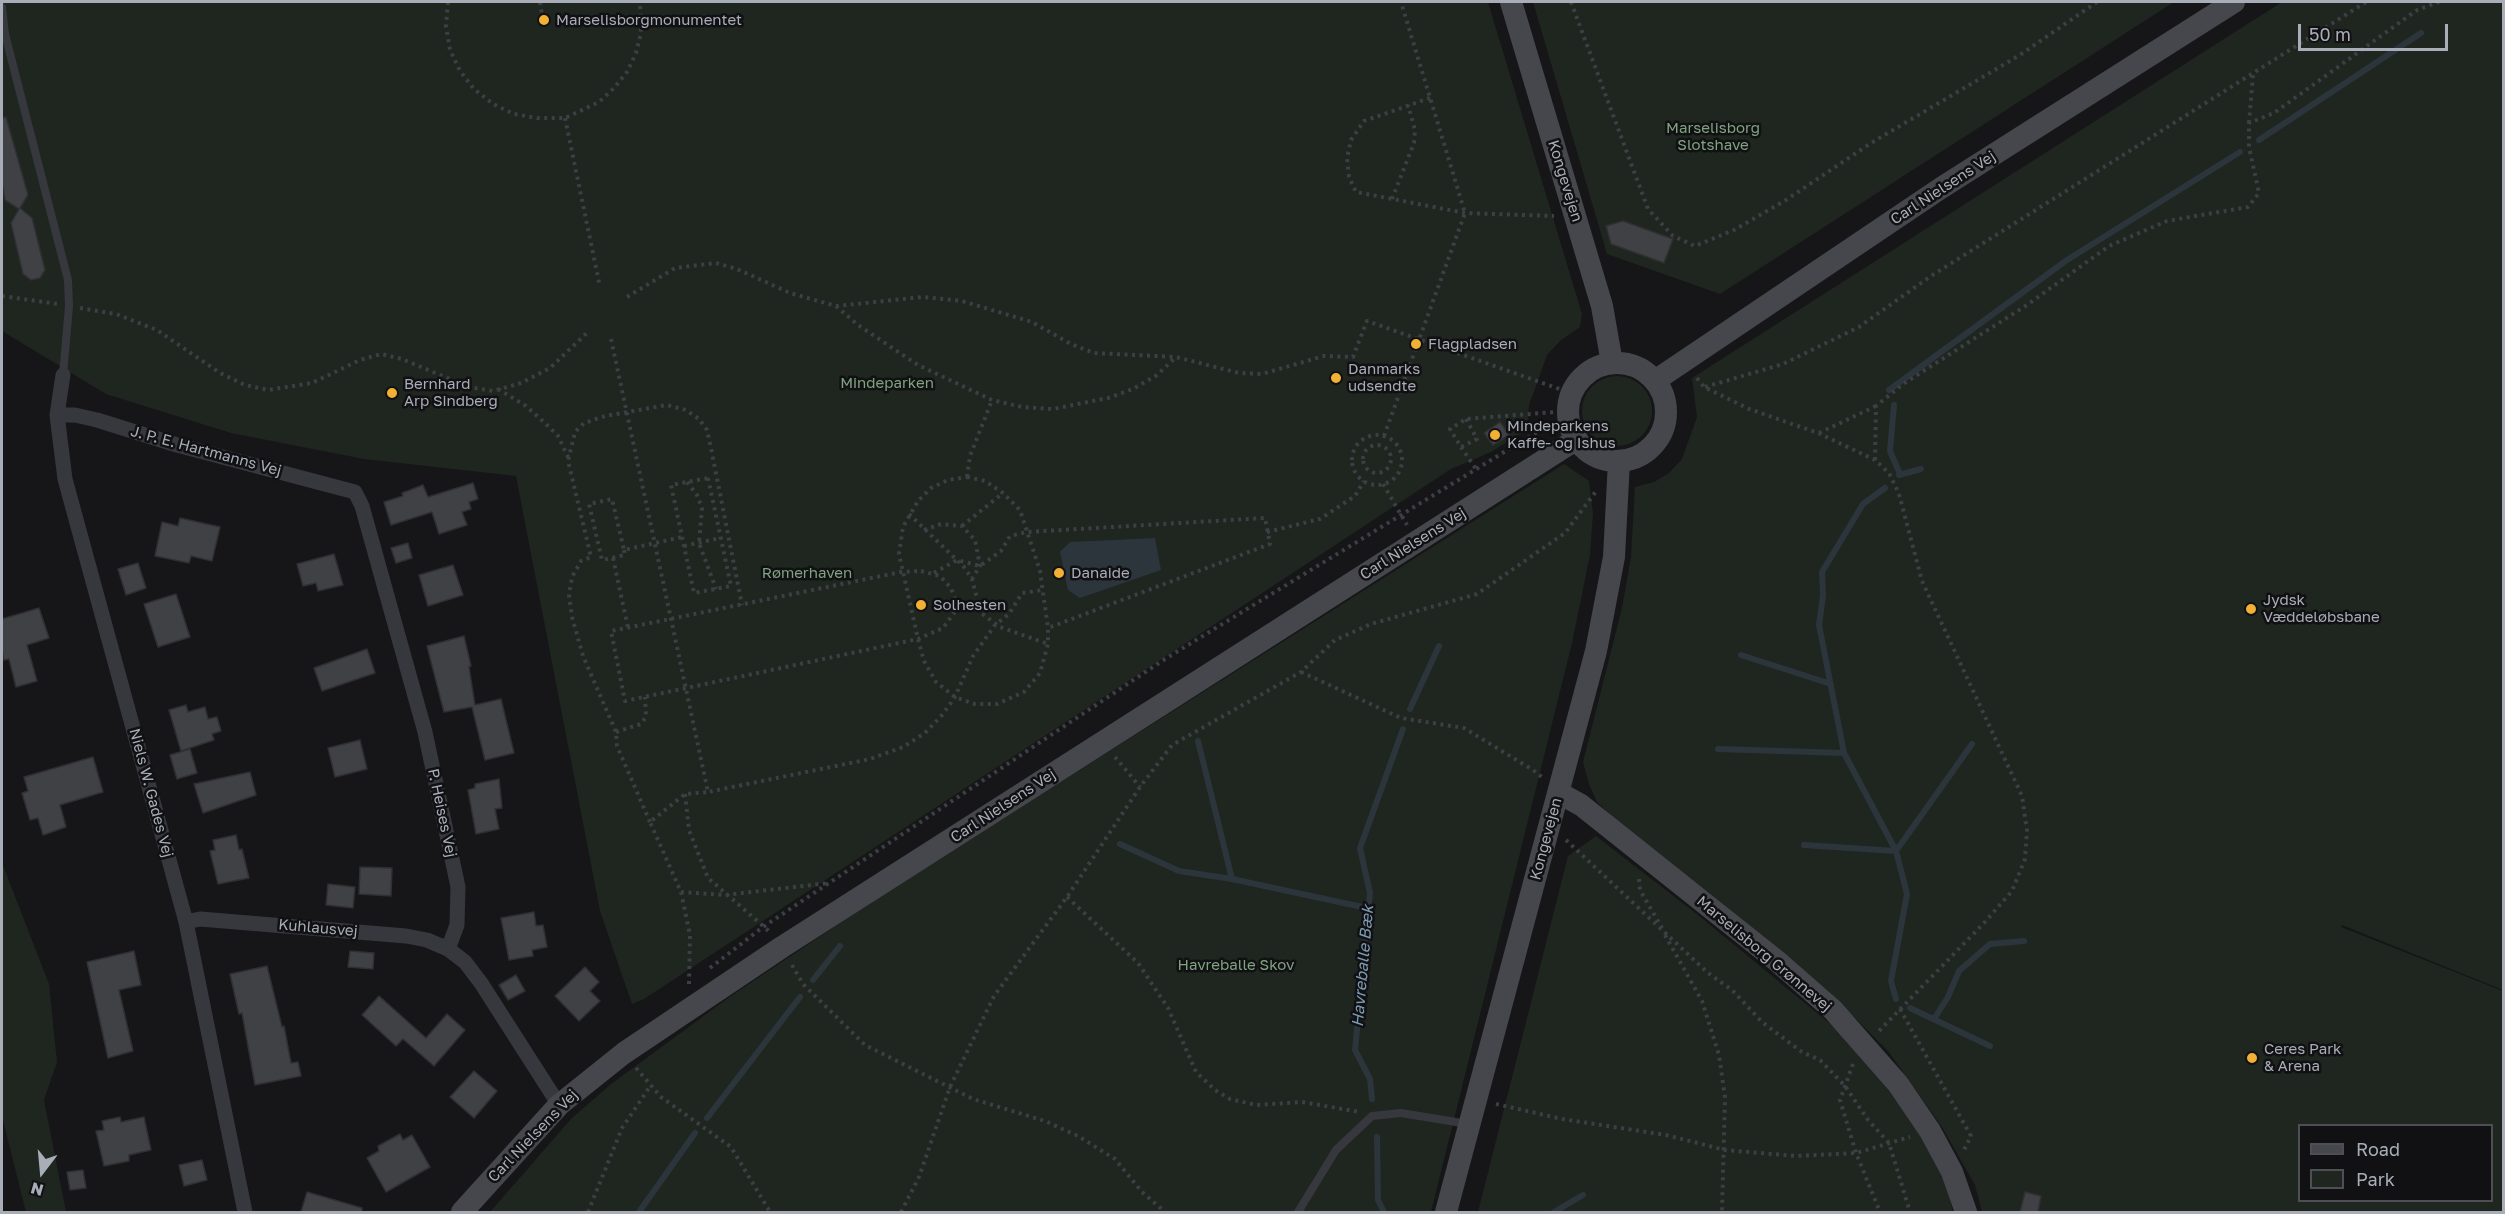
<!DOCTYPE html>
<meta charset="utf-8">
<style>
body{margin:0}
#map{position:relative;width:2505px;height:1214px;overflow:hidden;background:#161618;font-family:"Golos Text",sans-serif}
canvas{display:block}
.frame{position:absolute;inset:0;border:3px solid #a8adb8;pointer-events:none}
.legend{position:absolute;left:2298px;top:1124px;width:195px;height:78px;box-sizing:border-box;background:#111113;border:2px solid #4d4f55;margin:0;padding:8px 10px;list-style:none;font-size:18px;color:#a8adb8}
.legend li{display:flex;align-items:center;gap:12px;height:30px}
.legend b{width:30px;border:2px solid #4d4f55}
.north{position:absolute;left:12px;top:1142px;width:60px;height:60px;-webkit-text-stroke:4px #111113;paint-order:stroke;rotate:196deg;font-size:16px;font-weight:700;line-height:24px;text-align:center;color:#a8adb8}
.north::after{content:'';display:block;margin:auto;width:21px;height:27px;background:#a8adb8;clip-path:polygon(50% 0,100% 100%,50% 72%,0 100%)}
.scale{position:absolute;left:2298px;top:24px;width:150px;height:27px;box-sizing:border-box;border:3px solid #a8adb8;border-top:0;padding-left:8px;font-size:18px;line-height:21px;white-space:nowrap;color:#a8adb8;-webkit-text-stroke:4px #111113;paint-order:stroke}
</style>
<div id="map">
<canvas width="2505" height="1214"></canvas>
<div class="frame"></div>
<ul class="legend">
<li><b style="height:8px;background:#45474d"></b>Road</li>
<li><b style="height:16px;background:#1e261f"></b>Park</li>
</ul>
<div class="north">N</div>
<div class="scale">50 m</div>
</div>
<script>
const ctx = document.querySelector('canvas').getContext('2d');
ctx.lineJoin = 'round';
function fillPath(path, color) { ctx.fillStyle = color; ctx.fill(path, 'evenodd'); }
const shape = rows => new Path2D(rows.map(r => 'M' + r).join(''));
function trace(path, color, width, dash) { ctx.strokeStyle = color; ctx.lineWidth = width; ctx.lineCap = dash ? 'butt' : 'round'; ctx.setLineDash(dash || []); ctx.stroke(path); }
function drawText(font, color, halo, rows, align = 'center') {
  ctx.font = font + ' "Golos Text",sans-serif'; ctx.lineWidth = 5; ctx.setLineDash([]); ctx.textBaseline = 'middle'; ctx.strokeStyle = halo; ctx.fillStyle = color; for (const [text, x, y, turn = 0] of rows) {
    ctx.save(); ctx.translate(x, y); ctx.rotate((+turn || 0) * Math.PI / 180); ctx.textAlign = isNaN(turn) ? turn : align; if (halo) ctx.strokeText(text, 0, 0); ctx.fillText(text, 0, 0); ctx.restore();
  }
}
fillPath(shape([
 [2,2,1488,2,1582,314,1580,327,1561,340,1547,355,1529,405,1527,430,1491,452,1451,469,644,999,632,1004,600,911,516,476,364,459,231,433,106,394,2,331],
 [1533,2,2174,2,1720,294,1607,254],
 [2282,2,2503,2,2503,990,2342,925,2341,927,2503,991,2503,1212,1982,1212,1975,1185,1942,1127,1888,1051,1831,994,1713,896,1616,820,1597,802,1589,784,1583,762,1622,608,1631,557,1635,487,1654,482,1669,473,1682,459,1697,417,1692,378],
 [2300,1126,2492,1126,2492,1200,2300,1200],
 '1582 411a35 35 0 1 1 70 0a35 35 0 1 1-70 0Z',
 [1564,464,1589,481,1593,513,1590,555,1572,643,1431,1212,490,1212,571,1119,611,1084,731,996,885,893],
 [1596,836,1698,915,1840,1032,1872,1066,1923,1139,1947,1187,1953,1212,1478,1212,1568,856],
 [2,863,49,984,57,1062,44,1100,66,1212,26,1212,2,1116]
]), '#1e261f');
fillPath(shape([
 [1155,538,1161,570,1080,598,1068,590,1060,552,1070,542]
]), '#2c353c');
trace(shape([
 [2259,140,2421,33],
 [1889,390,2067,260,2240,152],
 [1894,405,1890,451,1900,474],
 [1899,475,1921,469],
 [1885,488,1863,504,1822,572,1823,596,1819,625,1844,753,1896,851,1907,894,1891,981,1896,999],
 [1741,655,1831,684],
 [1410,709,1439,646],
 [1198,741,1232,879,1367,908],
 [1718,749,1844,753],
 [1120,844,1179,871,1232,879],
 [1804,845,1896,851,1972,744],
 [813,980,840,946],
 [1910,1008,1990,1046],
 [1934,1019,1948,997,1959,971,1990,944,2024,941],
 [1372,1099,1370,1079,1355,1050,1370,893,1360,848,1403,729],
 [707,1118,800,997],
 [1377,1137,1378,1200,1384,1212],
 [639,1212,695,1133],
 [1554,1212,1583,1195]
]), '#2c353c', 6);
const building = shape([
 [6,117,28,195,20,208,32,218,45,270,40,278,31,280,23,274,11,223,19,209,5,200,2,184,2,118,6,117],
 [1623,221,1673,239,1664,263,1611,244,1606,226,1623,221],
 [1500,422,1509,435,1493,445,1484,433,1500,422],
 [473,483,478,499,469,502,471,509,462,512,467,525,439,534,432,512,391,525,384,502,403,496,402,493,423,485,428,497,473,483],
 [180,518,220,527,212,561,191,556,189,563,155,556,162,522,178,526,180,518],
 [408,543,412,558,396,563,391,548,408,543],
 [334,554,343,585,318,591,316,583,303,586,297,564,334,554],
 [138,563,146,588,126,595,118,569,138,563],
 [453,565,463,595,428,606,419,575,453,565],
 [176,594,190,637,158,647,144,604,176,594],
 [39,608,49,638,27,645,37,681,16,687,9,659,4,660,2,651,2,619,39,608],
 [464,636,471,666,469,667,475,705,501,699,514,753,485,760,472,707,444,712,427,646,464,636],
 [367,649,375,673,322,691,314,668,367,649],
 [186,705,188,712,205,707,208,719,217,717,221,731,212,734,214,740,181,751,169,710,186,705],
 [360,740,367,769,335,777,328,748,360,740],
 [190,749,197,773,177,779,170,755,190,749],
 [93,757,103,792,60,805,66,827,43,835,38,818,30,820,22,793,28,791,24,777,93,757],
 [250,772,256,795,203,813,194,784,250,772],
 [499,779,502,808,495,809,499,829,476,834,468,790,475,788,475,784,499,779],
 [236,835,239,850,242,849,249,878,218,884,210,851,215,850,213,840,236,835],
 [360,867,392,868,391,896,359,894,360,867],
 [328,884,355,887,353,908,326,905,328,884],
 [534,912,536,926,543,925,547,947,532,950,533,956,509,960,501,918,534,912],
 [134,951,141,985,119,990,133,1051,108,1058,87,962,134,951],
 [350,951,374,953,373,969,348,967,350,951],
 [267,966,282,1027,284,1026,291,1063,298,1062,301,1076,255,1085,242,1013,239,1014,230,974,267,966],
 [585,967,599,982,590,991,600,1001,579,1021,555,996,585,967],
 [516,975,525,991,508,1000,499,985,516,975],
 [379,996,426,1038,447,1014,465,1030,434,1066,403,1039,396,1046,362,1015,379,996],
 [474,1071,497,1091,474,1118,450,1097,474,1071],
 [120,1117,121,1122,144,1117,151,1150,129,1155,129,1161,104,1166,96,1131,104,1130,102,1121,120,1117],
 [400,1134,403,1140,412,1135,430,1167,386,1192,367,1158,379,1151,378,1146,400,1134],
 [202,1160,207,1180,184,1186,179,1165,202,1160],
 [83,1170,86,1188,70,1190,67,1172,83,1170],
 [307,1192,362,1208,362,1212,301,1212,307,1192],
 [2025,1192,2041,1196,2038,1212,2020,1212,2025,1192]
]);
fillPath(building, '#404145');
trace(building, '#303034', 1.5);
trace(shape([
 [448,2,446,26,450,50,460,71,474,89,493,104,514,114,537,118,565,118,599,102,614,88,627,72,636,53,641,33,640,2],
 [540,2,543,21],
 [1571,2,1648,209,1673,236,1695,246,1734,230,1786,200,1871,143,2020,55,2097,2],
 [1430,98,1364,121,1351,140,1347,158,1349,177,1356,192,1465,213,1554,216],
 [565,118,600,287],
 [2249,123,2253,75],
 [1392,199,1414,143,1415,130,1408,105],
 [2,296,58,304],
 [627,297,675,268,716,263,737,269,790,293,836,306,923,297,962,301,1032,322,1071,344,1094,353,1176,357,1239,373,1262,374,1324,356,1353,357,1367,321,1571,393],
 [836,306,858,325,918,365,992,400,1022,407,1053,409,1108,398,1133,389,1157,375,1176,357],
 [80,308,116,314,157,330,220,373,245,385,268,390,312,383,360,360,381,354,402,359,469,387,493,391,521,383,550,368,588,332],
 [611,339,708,792,870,759,903,747,925,733,943,714,955,697,973,656,995,625,1009,614,1022,593,1043,590],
 [1697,378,1704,387,1749,409,1818,433,1875,460,1889,473,1899,494,1922,581,2022,796,2027,831,2025,859,2012,891,1984,923,1878,1032],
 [1705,387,1783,364,1859,327,1931,276,2366,2],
 [498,389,526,406,545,423,558,436,568,457],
 [1466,419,1477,439,1461,447,1450,429,1466,419,1568,411],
 [1819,433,1876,406],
 '1352 460a25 25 0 1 1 50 0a25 25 0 1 1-50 0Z',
 [1384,436,1465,213,1401,2],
 '1363 459a14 14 0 1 1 28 0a14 14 0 1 1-28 0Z',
 [1461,447,1476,469],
 [1875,460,1876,406,1903,384,2027,305,2109,246,2167,221,2248,207,2259,193,2249,147,2249,123,2274,113,2417,10,2439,2],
 [967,477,985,481,1003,493,1020,510,1040,571,1048,628,1048,644,1040,673,1024,692,997,704,975,704,955,697,936,682,924,661,918,639,899,554,903,527,918,501,931,488,948,480,967,477],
 [967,477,970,456,992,400],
 [708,478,731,586,694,593,671,485,708,478],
 [687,482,697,495,702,508,699,543,716,589],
 [1383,484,1407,525],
 [909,514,964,567,972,579,981,613,1000,627,1048,644],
 [962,526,1003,493],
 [924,530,941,524,962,526,975,540,980,566,972,579],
 [1267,532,1320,519,1355,496,1364,481],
 [684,546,720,538],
 [624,550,625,555,602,560,589,504,612,499,624,550,682,537],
 [613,558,628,628],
 [921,571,940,576,951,588,955,600,954,613,943,628,918,639,625,701,611,631,901,572,921,571],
 [934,573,957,560,980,566,1001,551,1010,536,1027,532,1265,518,1270,544,1048,628],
 [1301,672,1401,718,1464,728,1533,770,1543,778],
 [616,732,641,724,646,717,645,697],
 [1115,757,1140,787],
 [685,794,689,830,708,878,770,932],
 [650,822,617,746,616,732,583,656,572,617,569,595,572,577,581,561,591,557,568,461,575,432,584,423,605,416,667,405,686,410,699,419,707,430,711,448,742,605],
 [1566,840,1708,973,1732,990,1762,1022,1802,1052,1820,1060,1845,1086,1868,1120,1889,1143,1910,1212],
 [1639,879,1640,890,1662,928],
 [681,892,725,895,829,883],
 [1067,897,1138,963,1168,1008,1196,1072,1215,1090,1230,1099,1256,1105,1302,1102,1360,1112],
 [1665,935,1702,1001,1719,1055,1725,1097,1722,1212],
 [792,965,803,984,865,1045,973,1099,1045,1121,1078,1136,1115,1159,1142,1192,1165,1212],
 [710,968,763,927,1165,659,1537,432,1554,427],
 [689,984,690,935,681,892,650,822,685,794,708,792],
 [1900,1009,1971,1136,1964,1150],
 [1853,1064,1840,1100,1856,1153,1880,1212],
 [636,1068,661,1097,731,1147,770,1212],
 [1496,1104,1562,1119,1666,1135,1725,1150,1796,1156,1856,1153,1910,1137],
 [588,1212,622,1128,651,1085],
 [901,1212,919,1177,950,1087,994,996,1067,897,1140,787,1172,745,1301,672,1335,640,1371,624,1477,594,1565,533,1597,490]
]), '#3d3f44', 4, [3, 4.5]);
trace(shape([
 [2,7,5,34,68,280,69,306,63,375],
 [1298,1212,1336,1150,1372,1116,1401,1113,1468,1124]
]), '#37383d', 8);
trace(shape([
 [63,375,57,415,65,479,186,922,245,1212],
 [57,415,75,415,97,420,177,445,355,492,362,506,425,732,458,887,457,925,448,949,465,962,481,983,559,1105],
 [186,922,200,919,406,936,427,940,448,949]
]), '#37383d', 15);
trace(shape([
 [1511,2,1602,306,1612,363],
 '1568 412a49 49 0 1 1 98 0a49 49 0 1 1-98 0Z',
 [1656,380,1941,188,2234,2],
 [1559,793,1581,805,1777,961,1833,1010,1898,1084,1930,1131,1952,1172,1966,1212],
 [462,1212,559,1105,624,1053,782,947,1577,439],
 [1446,1212,1596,651,1614,557,1619,461]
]), '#45474d', 22);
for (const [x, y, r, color] of [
 [544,20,6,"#f2b134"],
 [1416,344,6,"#f2b134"],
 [1336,378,6,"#f2b134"],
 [392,393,6,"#f2b134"],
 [1495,435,6,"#f2b134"],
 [1059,573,6,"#f2b134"],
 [921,605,6,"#f2b134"],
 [2251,609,6,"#f2b134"],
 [2252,1058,6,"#f2b134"]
]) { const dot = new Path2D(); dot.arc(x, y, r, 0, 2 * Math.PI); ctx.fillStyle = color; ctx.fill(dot); trace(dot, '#111113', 2); }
drawText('15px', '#a8adb8', '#111113', [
 ["Marselisborgmonumentet",556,20],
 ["Flagpladsen",1428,344],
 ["Danmarks",1348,369],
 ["udsendte",1348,386],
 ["Bernhard",404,384],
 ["Arp Sindberg",404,401],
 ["Mindeparkens",1507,426],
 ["Kaffe- og Ishus",1507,443],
 ["Danaide",1071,573],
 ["Jydsk",2263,600],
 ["Væddeløbsbane",2263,617],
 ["Solhesten",933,605],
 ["Ceres Park",2264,1049],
 ["& Arena",2264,1066]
], 'left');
drawText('15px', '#7fa381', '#111113', [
 ["Marselisborg",1713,128],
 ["Slotshave",1713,145],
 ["Mindeparken",887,383],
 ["Rømerhaven",807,573],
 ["Havreballe Skov",1236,965]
]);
drawText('15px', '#a8adb8', '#111113', [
 ["Kongevejen",1565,181,73],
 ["Carl Nielsens Vej",1943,188,-33],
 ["J. P. E. Hartmanns Vej",206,451,15],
 ["Carl Nielsens Vej",1413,544,-32],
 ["Niels W. Gades Vej",151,793,75],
 ["Carl Nielsens Vej",1003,806,-33],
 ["P. Heises Vej",442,813,78],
 ["Kongevejen",1546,839,-75],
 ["Kuhlausvej",318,928,5],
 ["Marselisborg Grønnevej",1764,954,40],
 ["Carl Nielsens Vej",533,1136,-46]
]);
drawText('italic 16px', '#7f9bb3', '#111113', [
 ["Havreballe Bæk",1363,966,-85]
]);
</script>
